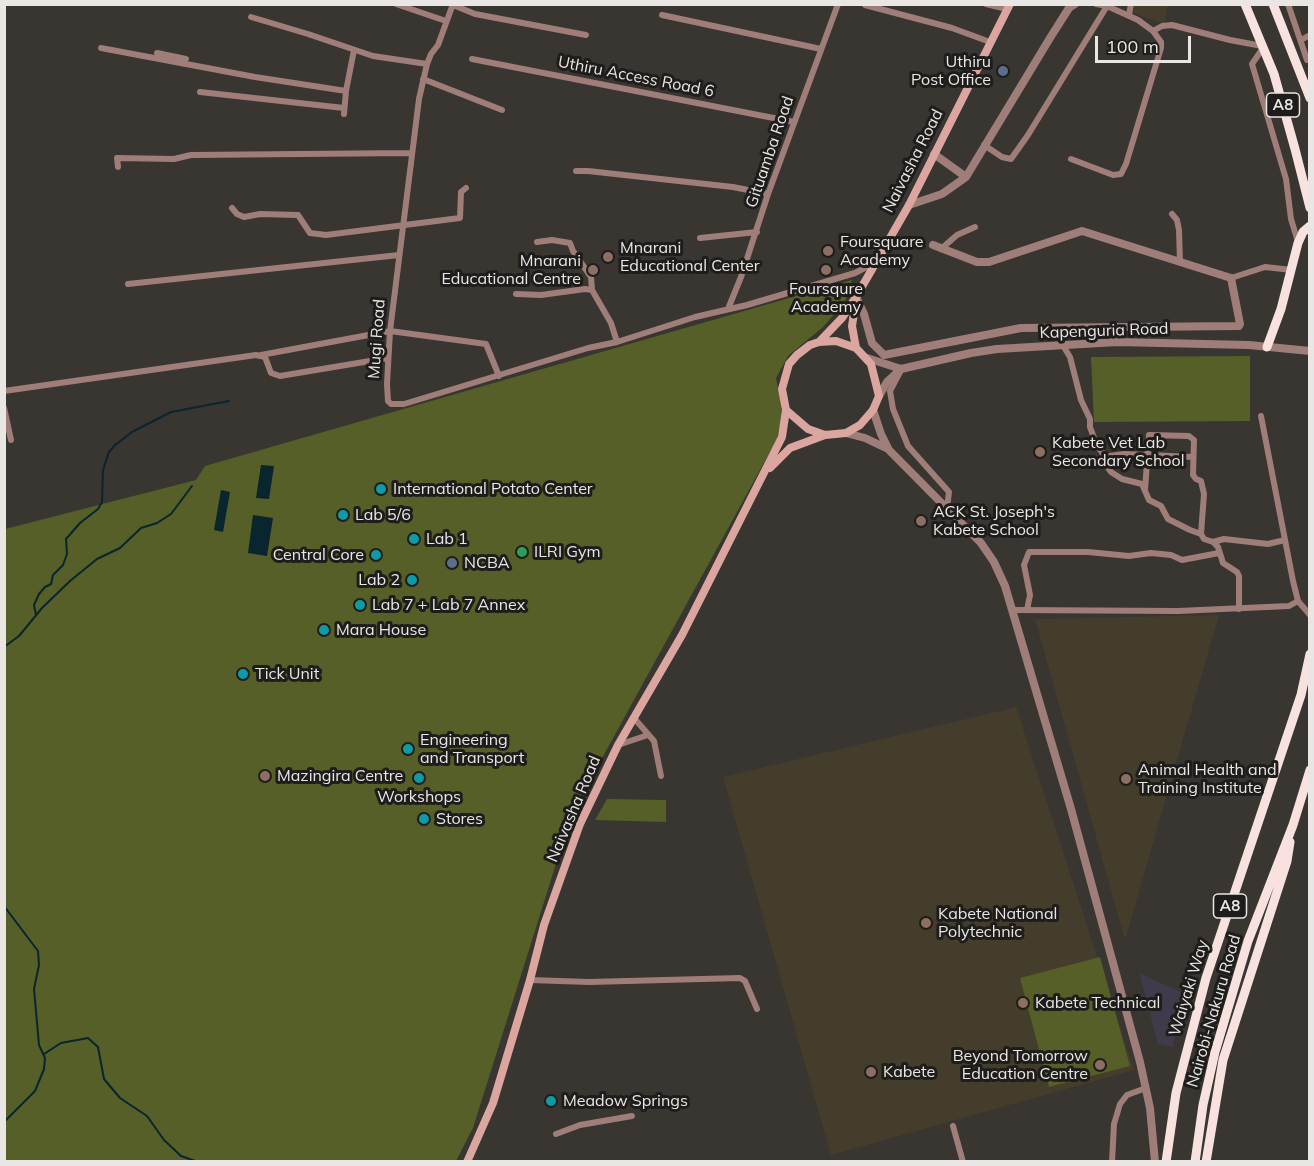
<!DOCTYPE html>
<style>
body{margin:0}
#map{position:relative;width:1314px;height:1166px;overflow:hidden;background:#393531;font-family:Mulish,sans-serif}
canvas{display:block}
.frame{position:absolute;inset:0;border:6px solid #e9e6e3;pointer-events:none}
.scale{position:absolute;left:1095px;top:36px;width:96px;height:27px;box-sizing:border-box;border:3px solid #e9e6e3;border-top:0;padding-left:8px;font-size:18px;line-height:21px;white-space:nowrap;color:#e9e6e3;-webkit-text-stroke:4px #1f1d1b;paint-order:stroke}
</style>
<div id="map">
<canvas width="1314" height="1166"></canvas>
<div class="frame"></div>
<div class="scale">100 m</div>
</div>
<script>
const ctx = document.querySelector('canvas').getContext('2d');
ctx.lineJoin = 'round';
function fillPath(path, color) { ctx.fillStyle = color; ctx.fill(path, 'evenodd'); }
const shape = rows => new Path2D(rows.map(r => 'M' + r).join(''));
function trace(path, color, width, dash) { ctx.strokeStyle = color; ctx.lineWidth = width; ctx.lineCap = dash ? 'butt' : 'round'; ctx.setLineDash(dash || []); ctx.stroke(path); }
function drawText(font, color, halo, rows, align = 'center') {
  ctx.font = font + ' Mulish,sans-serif'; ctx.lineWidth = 6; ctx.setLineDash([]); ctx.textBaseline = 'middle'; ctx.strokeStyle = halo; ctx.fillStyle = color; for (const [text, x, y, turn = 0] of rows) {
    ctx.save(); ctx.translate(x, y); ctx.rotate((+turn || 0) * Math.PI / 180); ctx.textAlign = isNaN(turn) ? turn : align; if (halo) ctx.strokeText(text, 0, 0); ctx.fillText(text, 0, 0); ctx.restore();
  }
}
fillPath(shape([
 [1139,973,1183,993,1173,1047,1158,1044]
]), '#403a4b');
fillPath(shape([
 [1134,5,1168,5,1165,24,1133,13],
 [1219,615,1125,940,1035,619],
 [1016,707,1134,1070,831,1155,723,777]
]), '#443d2c');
fillPath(shape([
 [852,280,845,302,823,327,788,356,776,378,781,404,782,419,777,439,572,813,473,1128,456,1161,5,1162,5,529,196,480,205,466],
 [1250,356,1250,421,1094,422,1091,357],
 [607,799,666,800,666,822,595,820],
 [1100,957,1130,1066,1049,1087,1020,978]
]), '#555f27');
fillPath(shape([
 [261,465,274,466,269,499,256,498],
 [221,490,230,492,223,532,214,530],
 [253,515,273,518,267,556,248,553]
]), '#09252e');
trace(shape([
 [36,615,34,605,39,594,45,587,51,584,53,575,63,565,67,554,66,539,80,523,98,509,102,502,103,470,109,452,115,445,132,432,171,412,229,401],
 [4,647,19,636,42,608,70,581,97,559,120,548,141,528,157,523,171,514,192,486],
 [4,906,38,951,39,965,34,989,39,1045,45,1058,44,1069,35,1091,4,1122],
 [44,1054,61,1043,88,1038,98,1047,104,1079,120,1098,147,1116,164,1140,181,1156,198,1162]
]), '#09252e', 2);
trace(shape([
 [396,4,446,21],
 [453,4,438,45,431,54,427,64,419,99,390,331,387,384,388,401,391,404,404,404,588,348,617,342,695,317,747,305,855,273,874,263],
 [986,4,1007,9],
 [1288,4,1307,60],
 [453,5,475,14,586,35],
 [865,5,952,28,990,42],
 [662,15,821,49],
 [1129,15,1131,4],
 [251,17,308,34,373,56,427,64],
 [1153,31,1162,26,1172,25,1230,40,1262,46],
 [1301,40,1310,35],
 [101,48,255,77,346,91],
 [1263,48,1252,64,1286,179,1291,219,1298,242],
 [157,53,186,59],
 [472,59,794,122],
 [423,79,502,110],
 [200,92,344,108],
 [344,114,346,91,354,50],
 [984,145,1002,157,1011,159,1028,135,1107,6],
 [1071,159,1113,175,1121,174,1126,164,1161,48,1161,42,1153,31,1138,20,1107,6,1096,4],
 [118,167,117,158,174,159,191,155,411,153],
 [576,171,588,171,733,187,768,194],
 [232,208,237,214,244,217,260,214,298,215,310,233,326,235,460,218,461,192,466,188],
 [1172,214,1177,220,1179,230,1180,262],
 [700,238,757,232],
 [537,242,552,240,570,243,573,251,591,277,592,290,611,323,617,342],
 [941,249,957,235,975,227],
 [1231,278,1265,267,1292,270],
 [128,284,399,255],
 [516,294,541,295,585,289,592,290],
 [728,309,741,277,768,194,838,4],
 [1062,344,1070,357,1081,400,1090,419,1090,427,1097,446,1102,452,1106,465,1111,472,1122,479,1142,484,1149,500,1161,506,1168,519,1190,530,1201,534,1204,539,1213,542,1224,539,1268,544,1285,540],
 [261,355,390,331,486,344,499,376],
 [900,372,890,391,893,409,908,446,949,492,947,508],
 [4,391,256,355,265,357,271,373,280,376,388,358],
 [4,408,11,440],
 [1261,416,1293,581,1298,601],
 [1103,457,1124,454,1193,457],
 [1145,490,1149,435,1189,436,1194,440,1193,475,1196,479,1201,481,1204,494,1201,534],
 [1213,542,1218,547,1223,563,1237,572,1239,576,1239,609],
 [1013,610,1178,611,1289,606,1298,601,1310,615],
 [1027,610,1030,595,1024,565,1029,552,1088,552,1129,556,1151,553,1171,555,1182,560,1219,553],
 [634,718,654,741,661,776],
 [618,745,648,735],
 [530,980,589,982,740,978,745,981,757,1009],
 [953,1126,963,1162],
 [556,1134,580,1125,632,1116],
 [1112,1162,1114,1124,1120,1104,1127,1095,1146,1088]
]), '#9f7e79', 6);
trace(shape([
 [934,154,966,177],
 [909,205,942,194,966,177,1050,38,1069,8,1075,4],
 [856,297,864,314,872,343,884,355,1021,328,1239,326,1240,324,1231,278,1082,231,989,262,977,262,933,245],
 [867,358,901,369,971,353,997,349,1117,342,1249,345,1310,351],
 [879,396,887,382,901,369],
 [873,410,881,434,888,448],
 [846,433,865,438,888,449,981,543,994,562,1005,586,1071,809,1140,1062,1150,1108,1155,1162]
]), '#9f7e79', 8);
trace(shape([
 [856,300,852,326,856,348],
 [819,342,842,318,856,297,909,205,1010,4],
 [770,468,790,448,825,435],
 [467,1162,493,1103,530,980,544,925,580,824,618,745,682,635,782,437,786,410,782,389,789,364,797,355,810,345,819,342,836,341,856,348,871,364,879,396,873,410,860,425,846,433,825,435,808,429,786,410]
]), '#dba69f', 8);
trace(shape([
 [1245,4,1274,74,1295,149,1310,208],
 [1273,4,1310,98],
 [1267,347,1281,309,1298,243,1303,232,1310,226],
 [1166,1162,1176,1093,1206,978,1301,695,1310,654],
 [1195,1162,1203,1105,1215,1052,1248,941,1293,825,1310,770],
 [1206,1162,1223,1060,1287,861,1290,842]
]), '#f7e2e0', 9);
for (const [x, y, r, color] of [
 [1003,71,6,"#5c6f8a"],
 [828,251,6,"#8d6e63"],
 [608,257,6,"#8d6e63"],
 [593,270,6,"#8d6e63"],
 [826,270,6,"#8d6e63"],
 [1040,452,6,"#8d6e63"],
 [381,489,6,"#0f9aa8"],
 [343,515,6,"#0f9aa8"],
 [921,521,6,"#8d6e63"],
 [414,539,6,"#0f9aa8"],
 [522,552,6,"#2e9e5b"],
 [376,555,6,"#0f9aa8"],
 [452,563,6,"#5c6f8a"],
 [412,580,6,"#0f9aa8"],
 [360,605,6,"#0f9aa8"],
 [324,630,6,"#0f9aa8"],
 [243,674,6,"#0f9aa8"],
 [408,749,6,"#0f9aa8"],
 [265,776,6,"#8d6e63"],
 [419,778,6,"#0f9aa8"],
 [1126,779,6,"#8d6e63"],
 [424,819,6,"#0f9aa8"],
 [926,923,6,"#8d6e63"],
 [1023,1003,6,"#8d6e63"],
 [1100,1065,6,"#8d6e63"],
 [871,1072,6,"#8d6e63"],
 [551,1101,6,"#0f9aa8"]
]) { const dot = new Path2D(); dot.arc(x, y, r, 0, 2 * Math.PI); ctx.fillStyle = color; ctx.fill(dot); trace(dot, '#1f1d1b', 2); }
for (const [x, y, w] of [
 [1283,105,33],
 [1230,906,33]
]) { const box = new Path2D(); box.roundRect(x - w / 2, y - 12, w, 24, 4.5); ctx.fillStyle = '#1f1d1b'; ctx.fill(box); trace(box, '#e9e6e3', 1.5); }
drawText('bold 15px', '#e9e6e3', null, [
 ["A8",1283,105],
 ["A8",1230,906]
]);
drawText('16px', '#e9e6e3', '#1f1d1b', [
 ["Uthiru",991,62,"right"],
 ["Post Office",991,80,"right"],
 ["Foursquare",840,242],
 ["Academy",840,260],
 ["Mnarani",620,248],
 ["Educational Center",620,266],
 ["Mnarani",581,261,"right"],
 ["Educational Centre",581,279,"right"],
 ["Foursqure",826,289,"center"],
 ["Academy",826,307,"center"],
 ["Kabete Vet Lab",1052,443],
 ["Secondary School",1052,461],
 ["International Potato Center",393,489],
 ["ACK St. Joseph's",933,512],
 ["Kabete School",933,530],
 ["Lab 5/6",355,515],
 ["Lab 1",426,539],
 ["ILRI Gym",534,552],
 ["Central Core",364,555,"right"],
 ["NCBA",464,563],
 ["Lab 2",400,580,"right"],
 ["Lab 7 + Lab 7 Annex",372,605],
 ["Mara House",336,630],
 ["Tick Unit",255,674],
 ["Engineering",420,740],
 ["and Transport",420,758],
 ["Animal Health and",1138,770],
 ["Training Institute",1138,788],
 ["Mazingira Centre",277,776],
 ["Workshops",419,797,"center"],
 ["Stores",436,819],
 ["Kabete National",938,914],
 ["Polytechnic",938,932],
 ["Kabete Technical",1035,1003],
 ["Beyond Tomorrow",1088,1056,"right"],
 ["Education Centre",1088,1074,"right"],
 ["Kabete",883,1072],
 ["Meadow Springs",563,1101]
], 'left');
drawText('16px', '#e9e6e3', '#1f1d1b', [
 ["Uthiru Access Road 6",636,77,11],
 ["Gituamba Road",770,152,-71],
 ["Naivasha Road",913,161,-63],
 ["Kapenguria Road",1104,331,-2],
 ["Mugi Road",377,339,-86],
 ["Naivasha Road",574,809,-67],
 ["Waiyaki Way",1189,988,-73],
 ["Nairobi-Nakuru Road",1214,1011,-74]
]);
</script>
